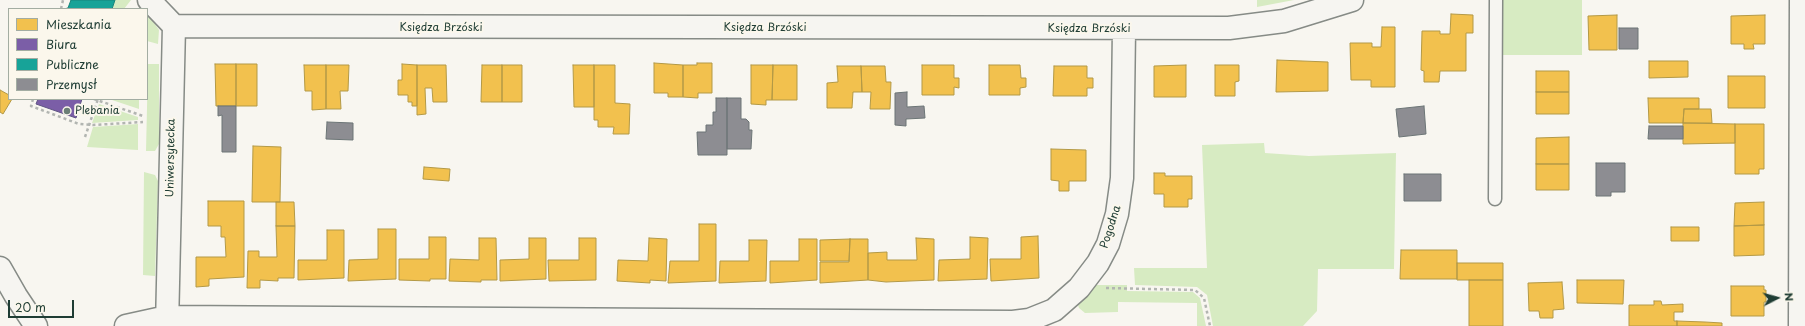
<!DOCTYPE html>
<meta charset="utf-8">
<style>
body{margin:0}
#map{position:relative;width:1805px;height:326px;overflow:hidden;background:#f8f6f0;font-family:"Playpen Sans",sans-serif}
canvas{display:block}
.legend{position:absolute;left:8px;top:8px;width:140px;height:92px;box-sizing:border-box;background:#fbf7ec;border:1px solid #a3ada2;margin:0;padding:5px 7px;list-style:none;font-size:12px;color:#1f3d34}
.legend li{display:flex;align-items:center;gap:8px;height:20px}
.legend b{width:20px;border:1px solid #a3ada2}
.north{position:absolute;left:1757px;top:278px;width:40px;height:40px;-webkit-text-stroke:3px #fbf7ec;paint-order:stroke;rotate:84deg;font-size:11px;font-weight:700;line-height:16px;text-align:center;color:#1f3d34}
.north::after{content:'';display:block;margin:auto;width:14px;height:18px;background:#1f3d34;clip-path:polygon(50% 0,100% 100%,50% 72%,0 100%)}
.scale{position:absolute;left:8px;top:300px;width:66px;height:18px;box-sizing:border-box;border:2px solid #1f3d34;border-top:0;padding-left:5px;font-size:12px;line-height:14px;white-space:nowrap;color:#1f3d34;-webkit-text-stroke:3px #fbf7ec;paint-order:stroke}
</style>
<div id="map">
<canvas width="1805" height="326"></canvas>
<ul class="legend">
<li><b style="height:11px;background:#f2c14e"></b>Mieszkania</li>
<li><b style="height:11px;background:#7b5ea7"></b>Biura</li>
<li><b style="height:11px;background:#17a398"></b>Publiczne</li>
<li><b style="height:11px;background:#8d8d92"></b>Przemysł</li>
</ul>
<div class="north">N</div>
<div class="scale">20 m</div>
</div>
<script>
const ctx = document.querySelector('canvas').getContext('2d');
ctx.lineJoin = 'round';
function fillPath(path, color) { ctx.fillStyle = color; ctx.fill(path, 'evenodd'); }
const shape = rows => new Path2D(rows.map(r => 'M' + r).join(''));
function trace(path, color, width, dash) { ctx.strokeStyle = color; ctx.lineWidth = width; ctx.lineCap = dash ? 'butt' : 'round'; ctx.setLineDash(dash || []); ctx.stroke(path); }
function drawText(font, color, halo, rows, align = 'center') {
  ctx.font = font + ' "Playpen Sans",sans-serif'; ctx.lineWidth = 4; ctx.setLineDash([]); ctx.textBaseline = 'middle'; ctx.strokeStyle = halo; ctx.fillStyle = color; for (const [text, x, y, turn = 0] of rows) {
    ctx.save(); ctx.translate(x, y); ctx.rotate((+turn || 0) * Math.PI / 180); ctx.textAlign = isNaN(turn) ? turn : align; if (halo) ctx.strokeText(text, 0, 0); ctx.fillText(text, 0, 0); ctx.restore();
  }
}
fillPath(shape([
 [115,0,131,0,124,9,112,9],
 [1257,0,1294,0,1257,7],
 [1502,0,1582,0,1582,55,1503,55],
 [147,13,159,30,158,44,147,41],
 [148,64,159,64,159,144,155,151,146,151],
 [109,99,139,99,139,109],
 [99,104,138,117,138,120,92,123],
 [138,124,138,150,87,147,93,127],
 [1264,143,1265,153,1309,156,1396,153,1394,269,1318,269,1317,311,1303,326,1213,326,1207,295,1197,287,1135,285,1134,268,1207,268,1202,145],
 [144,172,155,175,158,181,155,276,143,275],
 [1092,285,1127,285,1127,291,1193,292,1200,298,1206,326,1197,326,1197,303,1118,302,1118,312,1085,313,1079,308,1077,302]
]), '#d7ebc2');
const homes = shape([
 [1451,14,1473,15,1473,33,1466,33,1466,71,1440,71,1439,82,1424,82,1424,71,1421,70,1422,31,1440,31,1440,34,1450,34,1451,14],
 [1617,15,1617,50,1589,50,1588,16,1617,15],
 [1765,15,1765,44,1753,44,1754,49,1744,49,1744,44,1731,44,1731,16,1765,15],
 [1382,27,1395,27,1395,87,1371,87,1371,80,1351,80,1350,43,1372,43,1372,47,1381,47,1382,27],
 [1277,60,1328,62,1328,91,1276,92,1277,60],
 [1649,61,1688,61,1688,77,1649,78,1649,61],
 [654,63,683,65,683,97,668,97,668,93,654,93,654,63],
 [697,63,712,63,712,93,698,93,698,98,683,97,683,65,697,65,697,63],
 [215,64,236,64,236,106,216,106,215,64],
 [236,64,257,64,257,106,236,106,236,64],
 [402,64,417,65,417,106,412,106,412,102,408,102,408,95,398,95,398,80,402,80,402,64],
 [304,65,326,65,326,109,312,110,312,91,305,91,304,65],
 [326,65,349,65,348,91,340,91,341,109,326,109,326,65],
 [417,65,446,65,447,102,433,102,432,88,425,88,426,114,417,115,417,65],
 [482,65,502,65,502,102,481,102,482,65],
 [502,65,522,65,522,102,502,102,502,65],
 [573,65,594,65,594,107,574,107,573,65],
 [594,65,615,65,615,103,630,104,629,134,613,134,614,127,598,127,598,120,594,120,594,65],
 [751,65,773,65,772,100,766,100,766,105,751,104,751,65],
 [773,65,797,65,797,100,772,100,773,65],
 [922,65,954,65,954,78,959,78,959,88,954,87,954,95,922,95,922,65],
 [989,65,1020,65,1021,78,1026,78,1026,87,1020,88,1020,95,989,95,989,65],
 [1186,65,1186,97,1154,97,1154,66,1186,65],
 [1215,65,1239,65,1239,81,1235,82,1235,96,1215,96,1215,65],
 [837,66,861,66,862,92,853,92,852,108,827,108,827,83,838,82,837,66],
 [861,66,885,66,886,82,891,82,890,109,870,109,871,92,862,92,861,66],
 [1054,66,1087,66,1087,78,1093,78,1093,88,1087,88,1087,96,1053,96,1054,66],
 [1536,71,1569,71,1569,92,1536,92,1536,71],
 [1728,76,1765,76,1765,108,1728,108,1728,76],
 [0,90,9,95,9,99,12,99,3,114,0,112,0,90],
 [1536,92,1569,92,1569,114,1536,114,1536,92],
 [1648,98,1699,98,1699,109,1684,109,1683,123,1649,123,1648,98],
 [1684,109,1711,109,1712,123,1683,123,1684,109],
 [1683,123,1735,124,1735,143,1683,144,1683,123],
 [1735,124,1764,124,1764,169,1759,169,1759,174,1735,174,1735,124],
 [1569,137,1569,164,1536,164,1536,138,1569,137],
 [253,146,281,147,280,202,252,202,253,146],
 [1051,149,1086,150,1086,181,1069,181,1069,191,1059,191,1059,181,1051,180,1051,149],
 [1536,164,1569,164,1569,190,1536,190,1536,164],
 [424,167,450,169,449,181,423,179,424,167],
 [1154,173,1165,173,1165,176,1192,176,1192,199,1188,199,1188,207,1164,207,1164,194,1154,194,1154,173],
 [208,201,244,201,244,277,209,279,209,286,196,287,196,257,226,257,225,237,221,237,221,226,208,226,208,201],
 [276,202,294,202,295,226,276,226,276,202],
 [1764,202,1764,225,1734,226,1735,203,1764,202],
 [699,224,716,224,716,281,668,283,670,261,699,261,699,224],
 [1764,225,1764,255,1734,256,1734,226,1764,225],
 [276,226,295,226,294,278,278,278,278,281,260,280,260,288,247,288,248,251,259,251,259,257,277,257,276,226],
 [1671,227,1699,227,1699,241,1671,241,1671,227],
 [378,229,396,229,396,279,348,281,349,260,378,259,378,229],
 [327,230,344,230,344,278,298,280,298,260,327,260,327,230],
 [1038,236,1039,278,991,281,990,259,1021,259,1021,237,1038,236],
 [429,237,446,237,446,279,430,279,430,281,399,280,399,259,429,259,429,237],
 [970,237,988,238,987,279,938,281,939,260,970,259,970,237],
 [479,238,496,238,497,280,481,280,481,282,449,281,450,259,479,260,479,238],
 [529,238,546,238,546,279,500,281,500,260,529,259,529,238],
 [579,238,596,238,596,280,549,281,548,260,579,260,579,238],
 [649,238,667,239,666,281,650,280,650,283,617,281,618,260,648,261,649,238],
 [916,238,934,239,934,280,886,282,868,280,868,253,887,252,887,260,917,260,916,238],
 [799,239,817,239,817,280,770,283,770,261,799,261,799,239],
 [850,239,868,239,868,280,820,283,820,262,849,262,850,239],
 [850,239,849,261,820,261,820,240,850,239],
 [749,240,767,240,766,281,719,283,720,261,749,261,749,240],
 [1401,250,1457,250,1457,279,1400,279,1401,250],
 [1457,263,1503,263,1503,280,1457,280,1457,263],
 [1469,280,1503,280,1503,326,1469,326,1469,280],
 [1577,280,1624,280,1623,304,1577,303,1577,280],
 [1562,282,1564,309,1553,310,1553,318,1540,318,1539,311,1529,311,1528,283,1562,282],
 [1731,286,1764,286,1764,290,1766,290,1766,302,1764,302,1764,316,1731,316,1731,286],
 [1654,301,1661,301,1662,305,1683,304,1683,312,1674,312,1674,321,1677,321,1677,326,1629,326,1629,305,1654,305,1654,301],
 [1677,321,1705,322,1722,323,1722,326,1677,326,1677,321]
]);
fillPath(homes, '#f2c14e');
trace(homes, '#b39946', 1);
const offices = shape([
 [38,99,82,99,76,118,36,104,38,99]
]);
fillPath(offices, '#7b5ea7');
trace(offices, '#5f5484', 1);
const public = shape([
 [71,0,115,0,112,9,64,9,68,8,71,0]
]);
fillPath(public, '#17a398');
trace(public, '#19847a', 1);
const industry = shape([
 [1619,28,1638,28,1638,49,1619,49,1619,28],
 [907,92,907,107,924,106,925,118,906,119,906,126,895,125,895,93,907,92],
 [716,98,727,98,727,155,698,155,697,132,706,132,706,125,713,125,713,112,716,112,716,98],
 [727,98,741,98,741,119,746,119,749,122,749,130,752,130,751,149,727,149,727,98],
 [218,106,236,106,236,152,222,152,222,115,218,116,218,106],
 [1424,106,1426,134,1399,137,1396,109,1424,106],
 [327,122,353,123,353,140,326,139,327,122],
 [1649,126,1683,126,1683,139,1648,139,1649,126],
 [1596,163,1625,163,1625,192,1611,192,1611,196,1596,196,1596,163],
 [1404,174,1441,174,1441,201,1404,201,1404,174]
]);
fillPath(industry, '#8d8d92');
trace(industry, '#6c7576', 1);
const service = shape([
 [1495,199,1496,0]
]);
const minor = shape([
 [149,0,174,26,167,326],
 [174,26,1229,28,1284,21,1352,0],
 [126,326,167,317,1013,322,1029,320,1054,310,1079,288,1098,263,1108,244,1117,214,1122,178,1124,29],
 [1800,326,1801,0]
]);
const secondary = shape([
 [0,268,16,296,36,326]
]);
trace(service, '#868b86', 15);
trace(minor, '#868b86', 25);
trace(secondary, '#868b86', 25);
trace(shape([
 [61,9,63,0],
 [33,99,31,106,79,124,93,125,143,122],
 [94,99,143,116],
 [85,137,98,99],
 [1106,288,1195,290,1204,298,1210,326]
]), '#b2b5b1', 2.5, [3, 3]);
trace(service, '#f6f5f1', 12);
trace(minor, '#f6f5f1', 22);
trace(secondary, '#f6f5f1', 22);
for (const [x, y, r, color] of [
 [67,111,4,"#6b7e76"]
]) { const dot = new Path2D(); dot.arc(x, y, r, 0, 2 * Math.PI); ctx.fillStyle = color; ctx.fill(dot); trace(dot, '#fbf7ec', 1.5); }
drawText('11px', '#1f3d34', '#fbf7ec', [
 ["Księdza Brzóski",441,28],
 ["Księdza Brzóski",765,28],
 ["Księdza Brzóski",1089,29],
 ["Uniwersytecka",171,158,-89],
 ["Pogodna",1111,227,-72]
]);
drawText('11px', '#1f3d34', '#fbf7ec', [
 ["Plebania",75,111]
], 'left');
</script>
